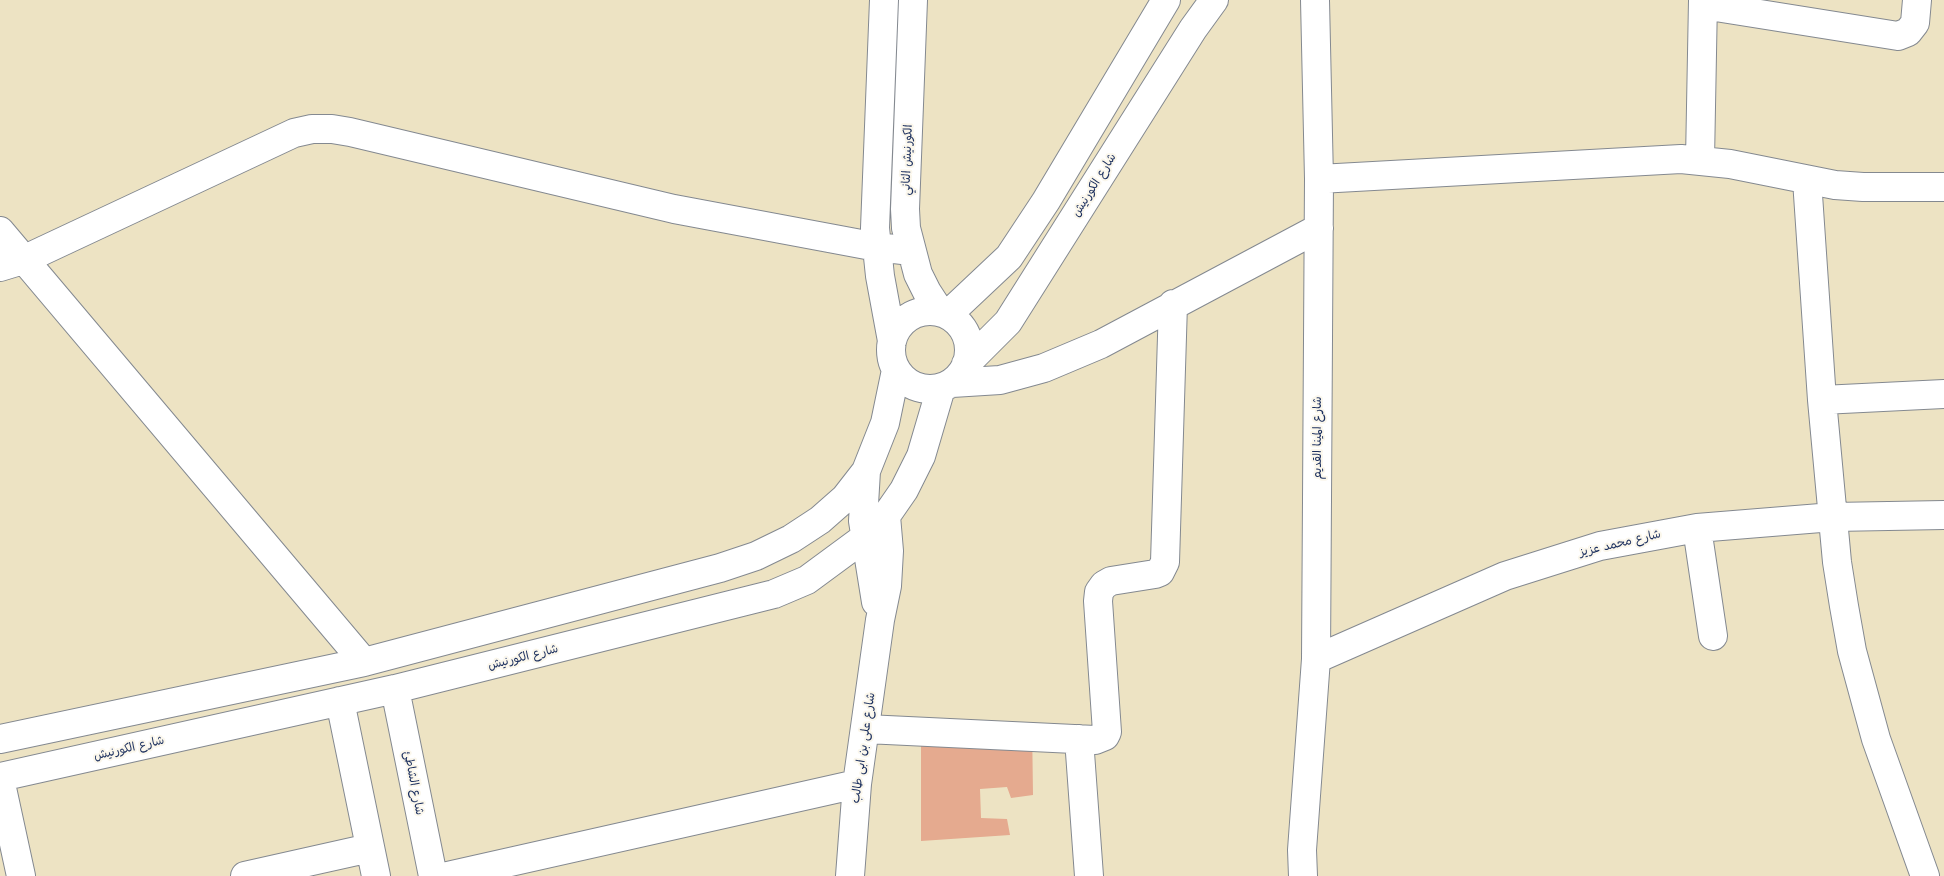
<!DOCTYPE html>
<meta charset="utf-8">
<style>
body{margin:0}
canvas{display:block;background:#ede3c3}
</style>
<canvas width="1944" height="876"></canvas>
<script>
const ctx = document.querySelector('canvas').getContext('2d');
ctx.lineJoin = 'round';
function fillPath(path, color) { ctx.fillStyle = color; ctx.fill(path, 'evenodd'); }
const shape = rows => new Path2D(rows.map(r => 'M' + r).join(''));
function trace(path, color, width, dash) { ctx.strokeStyle = color; ctx.lineWidth = width; ctx.lineCap = dash ? 'butt' : 'round'; ctx.setLineDash(dash || []); ctx.stroke(path); }
function drawText(font, color, halo, rows, align = 'center') {
  ctx.font = font + ' Mali,"Playpen Sans Arabic",sans-serif'; ctx.lineWidth = 4; ctx.setLineDash([]); ctx.textBaseline = 'middle'; ctx.strokeStyle = halo; ctx.fillStyle = color; for (const [text, x, y, turn = 0] of rows) {
    ctx.save(); ctx.translate(x, y); ctx.rotate((+turn || 0) * Math.PI / 180); ctx.textAlign = isNaN(turn) ? turn : align; if (halo) ctx.strokeText(text, 0, 0); ctx.fillText(text, 0, 0); ctx.restore();
  }
}
fillPath(shape([
 [921,722,1032,722,1033,795,1011,798,1007,787,980,789,981,818,1007,819,1010,835,921,841]
]), '#e5aa8f');
const minor = shape([
 [884,0,875,228,880,276,892,341],
 [913,0,905,209,906,228,918,274,927,292,940,312],
 [1703,5,1898,36,1908,32,1915,23,1917,0],
 [1700,160,1703,0],
 [1319,179,1681,159,1730,164,1835,185,1863,187,1944,187],
 [1807,180,1822,400,1837,562,1844,606,1852,651,1876,739,1925,876],
 [0,231,364,662],
 [0,267,23,260,294,133,312,129,332,129,350,132,674,209,877,247,911,251],
 '891 350a39 39 0 1 1 78 0a39 39 0 1 1-78 0Z',
 [946,314,957,306,1009,257,1046,201,1166,0],
 [966,364,1008,322,1193,29,1214,0],
 [952,383,1000,380,1044,368,1101,344,1319,228],
 [1822,400,1944,394],
 [866,471,863,521,876,602],
 [1697,528,1713,636],
 [1316,659,1505,576,1600,546,1697,528,1833,517,1944,515],
 [395,689,433,876],
 [340,701,376,876],
 [866,729,1095,740,1105,736,1107,732,1098,601,1099,592,1104,585,1111,581,1155,574,1160,572,1165,562,1173,304],
 [0,739,364,662,720,568,756,556,791,539,820,520,845,498,866,471,885,423,896,370],
 [1079,739,1089,876],
 [0,777,395,689,774,594,807,580,864,538,886,516,904,490,921,456,941,388],
 [0,779,21,876],
 [245,876,370,848],
 [448,876,857,784],
 [850,876,857,784,880,620,887,586,889,551,886,516],
 [1303,876,1302,850,1316,659,1319,179,1315,0]
]);
trace(minor, '#848990', 30);
trace(minor, '#fff', 28);
drawText('12px', '#1b2f5e', '#fbf7ec', [
 ["الكورنيش الثاني",907,160,-88],
 ["شارع الكورنيش",1094,185,-58],
 ["شارع المينا القديم",1317,438,-90],
 ["شارع محمد عزيز",1620,543,-13],
 ["شارع الكورنيش",523,657,-14],
 ["شارع الكورنيش",129,748,-13],
 ["شارع على بن ابى طالب",863,748,-82],
 ["شارع الشاطئ",414,783,79]
]);
</script>
